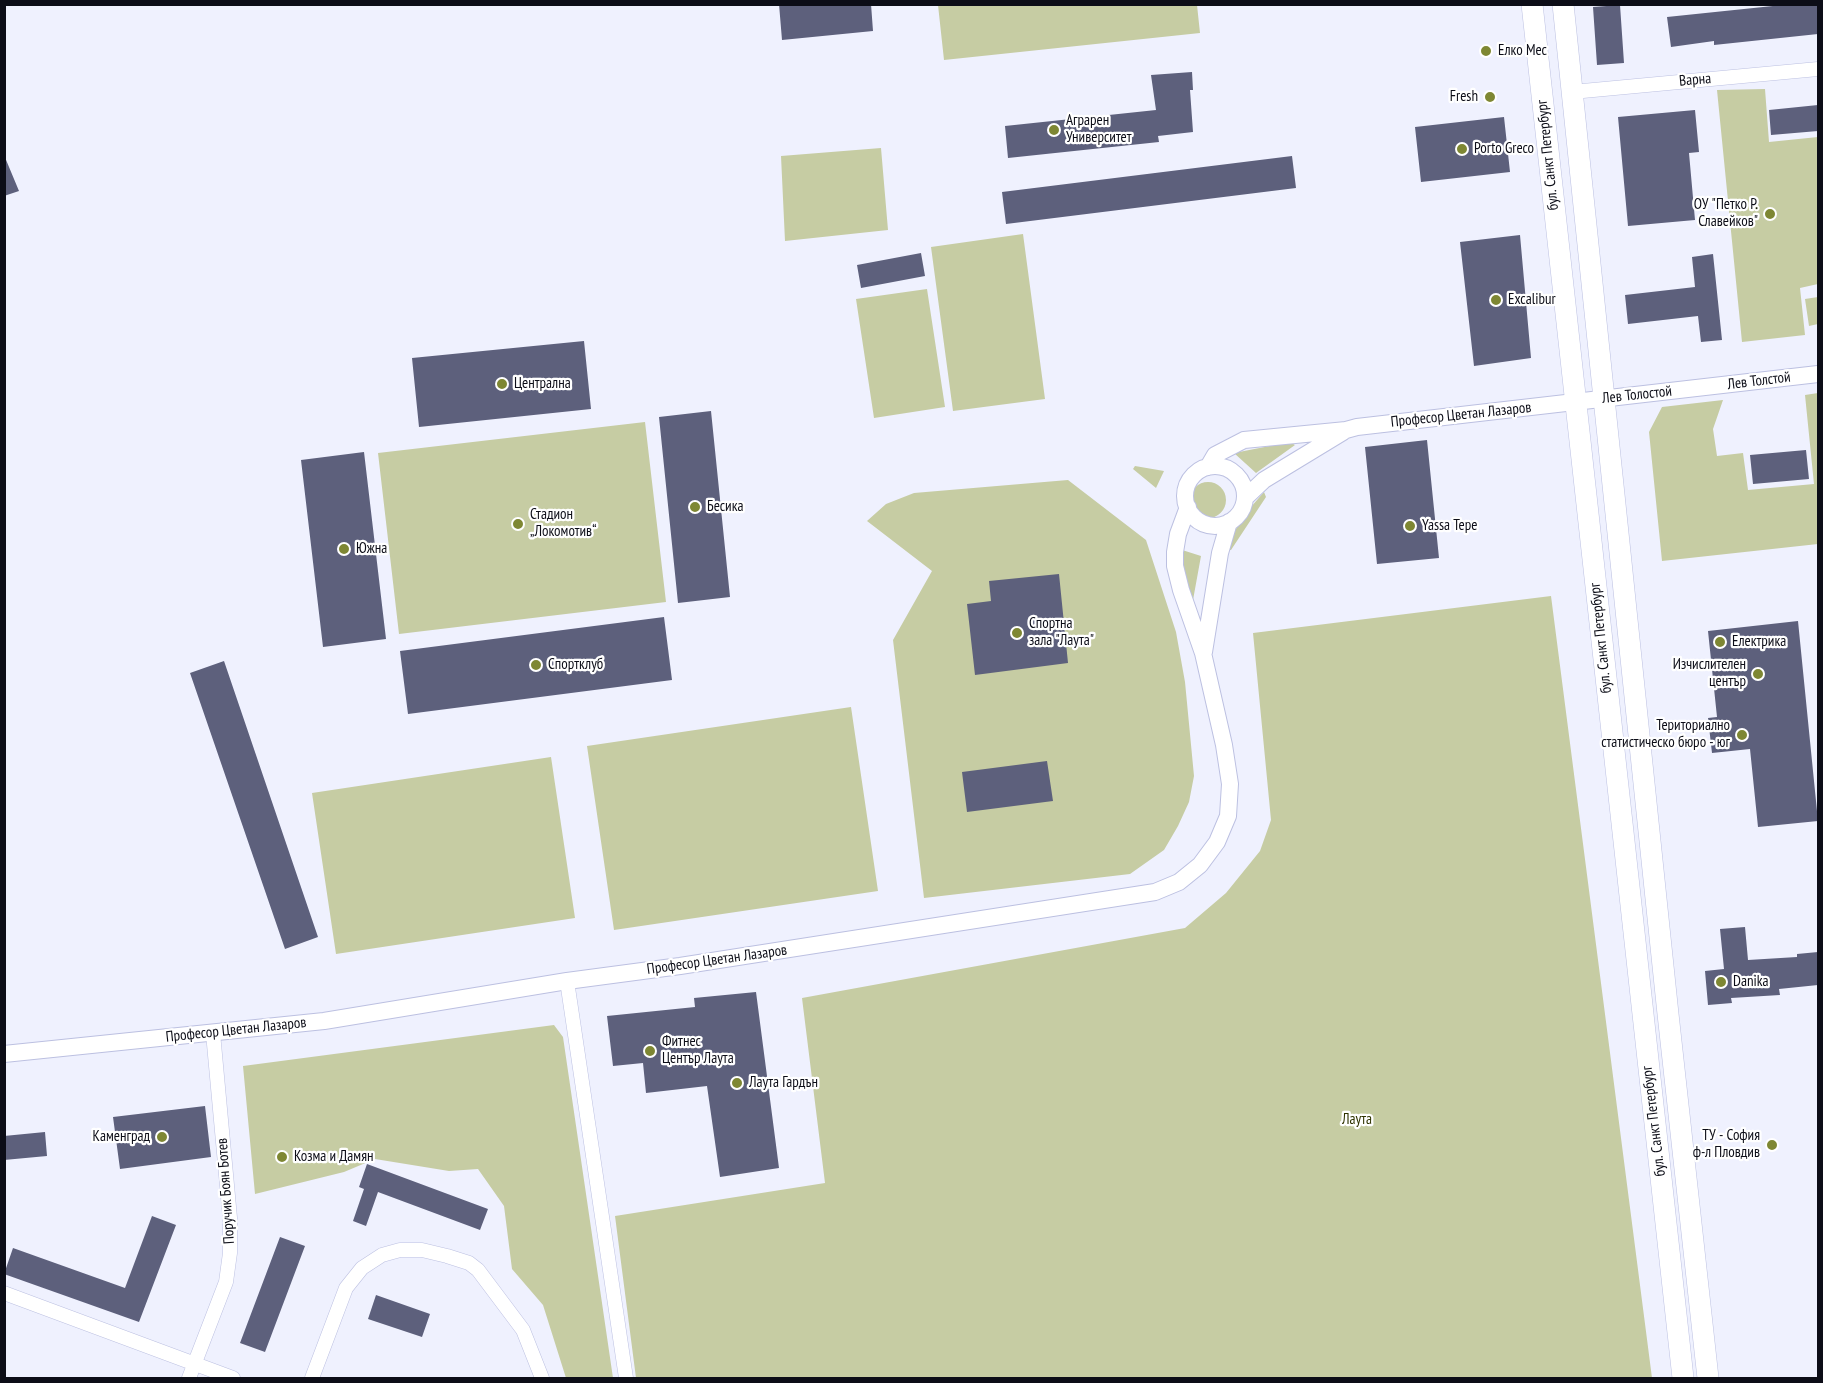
<!DOCTYPE html>
<meta charset="utf-8">
<style>
body{margin:0}
#map{position:relative;width:1823px;height:1383px;overflow:hidden;background:#eff1fe;font-family:"PT Sans Narrow",sans-serif}
canvas{display:block}
.frame{position:absolute;inset:0;border:6px solid #0c0d17;pointer-events:none}
</style>
<div id="map">
<canvas width="1823" height="1383"></canvas>
<div class="frame"></div>
</div>
<script>
const ctx = document.querySelector('canvas').getContext('2d');
ctx.lineJoin = 'round';
function fillPath(path, color) { ctx.fillStyle = color; ctx.fill(path, 'evenodd'); }
const shape = rows => new Path2D(rows.map(r => 'M' + r).join(''));
function trace(path, color, width, dash) { ctx.strokeStyle = color; ctx.lineWidth = width; ctx.lineCap = dash ? 'butt' : 'round'; ctx.setLineDash(dash || []); ctx.stroke(path); }
function drawText(font, color, halo, rows, align = 'center') {
  ctx.font = font + ' "PT Sans Narrow",sans-serif'; ctx.lineWidth = 4.5; ctx.setLineDash([]); ctx.textBaseline = 'middle'; ctx.strokeStyle = halo; ctx.fillStyle = color; for (const [text, x, y, turn = 0] of rows) {
    ctx.save(); ctx.translate(x, y); ctx.rotate((+turn || 0) * Math.PI / 180); ctx.textAlign = isNaN(turn) ? turn : align; if (halo) ctx.strokeText(text, 0, 0); ctx.fillText(text, 0, 0); ctx.restore();
  }
}
fillPath(shape([
 [938,5,1197,5,1200,33,944,60],
 [1765,89,1769,142,1818,137,1818,284,1800,288,1805,335,1742,342,1717,90],
 [881,148,888,230,785,241,781,156],
 [1023,234,1045,399,953,411,931,247],
 [927,289,945,407,874,418,856,299],
 [1818,297,1818,324,1809,326,1805,299],
 [1818,393,1818,544,1662,561,1649,432,1662,407,1723,400,1713,429,1717,456,1743,453,1748,490,1814,484,1805,395],
 [645,422,666,602,399,634,378,453],
 [1290,442,1295,445,1256,473,1234,453],
 [1135,466,1164,471,1156,488,1133,469],
 [1068,480,1146,540,1176,632,1185,682,1194,776,1189,802,1178,826,1164,850,1130,874,924,898,893,640,932,571,867,521,886,504,914,493],
 '1190 500a18 18 0 1 1 36 0a18 18 0 1 1-36 0Z',
 [1264,492,1266,497,1231,550,1224,550,1244,515],
 [1179,549,1201,556,1193,600,1189,599],
 [1551,596,1652,1378,636,1378,615,1216,825,1183,802,998,1185,928,1226,893,1260,851,1271,820,1253,633],
 [851,707,878,891,614,930,587,746],
 [551,757,575,918,336,954,312,793],
 [554,1025,563,1037,613,1378,566,1378,543,1305,512,1269,504,1206,478,1169,449,1171,375,1159,344,1172,255,1194,243,1066]
]), '#c6cca3');
fillPath(shape([
 [779,4,871,4,873,31,782,40],
 [1792,4,1818,4,1818,34,1714,45,1714,41,1671,47,1667,17],
 [1620,5,1624,63,1597,65,1593,7],
 [1192,72,1193,90,1190,90,1193,132,1158,136,1159,142,1008,158,1005,126,1156,110,1151,75],
 [1818,105,1818,131,1771,135,1769,110],
 [1695,110,1699,152,1689,153,1695,220,1628,226,1618,117],
 [1504,117,1510,172,1421,182,1415,127],
 [4,155,19,191,4,196],
 [1292,156,1296,188,1006,224,1002,192],
 [1520,235,1531,358,1474,366,1460,242],
 [921,253,925,276,861,288,857,265],
 [1713,254,1722,340,1701,342,1698,316,1628,324,1625,295,1695,287,1692,257],
 [584,341,591,409,419,427,412,358],
 [711,411,730,597,678,603,659,417],
 [1427,440,1439,558,1377,564,1365,447],
 [1806,450,1809,479,1753,484,1750,455],
 [364,452,386,639,323,647,301,460],
 [1059,574,1068,663,975,675,967,604,991,601,989,581],
 [664,617,672,680,408,714,400,651],
 [1798,621,1818,821,1758,827,1750,749,1712,753,1708,718,1717,717,1708,631],
 [224,661,318,937,285,949,190,673],
 [1047,761,1053,801,967,812,962,772],
 [1745,927,1748,960,1797,957,1797,954,1818,952,1818,985,1779,989,1780,995,1731,998,1732,1003,1708,1005,1705,971,1724,969,1720,929],
 [756,992,779,1168,720,1177,707,1086,646,1093,643,1063,613,1066,607,1016,695,1007,694,998],
 [205,1106,211,1157,120,1169,113,1117],
 [45,1132,47,1156,4,1160,4,1136],
 [367,1164,488,1209,480,1230,378,1192,366,1226,353,1221,364,1189,359,1187],
 [152,1216,176,1225,139,1322,4,1274,13,1248,125,1288],
 [280,1237,305,1246,265,1352,240,1343],
 [376,1295,430,1314,422,1337,368,1319]
]), '#5d607c');
const minor = shape([
 [1572,92,1818,69],
 [567,981,626,1378],
 [4,1293,233,1378],
 [189,1378,226,1282,230,1253,230,1218,213,1033],
 [312,1378,346,1288,362,1268,382,1255,400,1250,422,1250,447,1256,469,1263,478,1270,523,1330,542,1378]
]);
const tertiary = shape([
 '1185 496a30 30 0 1 1 60 0a30 30 0 1 1-60 0Z',
 [1208,467,1215,455,1244,440,1346,430,1357,427,1818,374],
 [1245,498,1264,480,1343,432],
 [1204,652,1220,553,1229,522],
 [4,1054,324,1021,567,981,680,966,1155,892,1179,882,1200,865,1217,842,1228,816,1230,784,1224,745,1203,653,1181,590,1175,566,1175,552,1178,534,1188,507]
]);
const primary = shape([
 [1532,4,1683,1378],
 [1563,4,1668,1014,1708,1378]
]);
trace(minor, '#bcc0e1', 15);
trace(tertiary, '#bcc0e1', 18);
trace(primary, '#bcc0e1', 22);
trace(minor, '#fff', 14);
trace(tertiary, '#fff', 16);
trace(primary, '#fff', 21);
for (const [x, y, r, color] of [
 [1486,51,6,"#7e8733"],
 [1490,97,6,"#7e8733"],
 [1054,130,6,"#7e8733"],
 [1462,149,6,"#7e8733"],
 [1770,214,6,"#7e8733"],
 [1496,300,6,"#7e8733"],
 [502,384,6,"#7e8733"],
 [695,507,6,"#7e8733"],
 [518,524,6,"#7e8733"],
 [1410,526,6,"#7e8733"],
 [344,549,6,"#7e8733"],
 [1017,633,6,"#7e8733"],
 [1720,642,6,"#7e8733"],
 [536,665,6,"#7e8733"],
 [1758,674,6,"#7e8733"],
 [1742,735,6,"#7e8733"],
 [1721,982,6,"#7e8733"],
 [650,1051,6,"#7e8733"],
 [737,1083,6,"#7e8733"],
 [162,1137,6,"#7e8733"],
 [1772,1145,6,"#7e8733"],
 [282,1157,6,"#7e8733"]
]) { const dot = new Path2D(); dot.arc(x, y, r, 0, 2 * Math.PI); ctx.fillStyle = color; ctx.fill(dot); trace(dot, '#fff', 2); }
drawText('15px', '#0c0d17', '#fff', [
 ["Елко Мес",1498,51],
 ["Fresh",1478,97,"right"],
 ["Аграрен",1066,121],
 ["Университет",1066,138],
 ["Porto Greco",1474,149],
 ["ОУ \"Петко Р.",1758,205,"right"],
 ["Славейков\"",1758,222,"right"],
 ["Excalibur",1508,300],
 ["Централна",514,384],
 ["Бесика",707,507],
 ["Стадион",530,515],
 ["„Локомотив“",530,532],
 ["Yassa Tepe",1422,526],
 ["Южна",356,549],
 ["Спортна",1029,624],
 ["зала \"Лаута\"",1029,641],
 ["Електрика",1732,642],
 ["Спортклуб",548,665],
 ["Изчислителен",1746,665,"right"],
 ["център",1746,682,"right"],
 ["Териториално",1730,726,"right"],
 ["статистическо бюро - юг",1730,743,"right"],
 ["Danika",1733,982],
 ["Фитнес",662,1042],
 ["Център Лаута",662,1059],
 ["Лаута Гардън",749,1083],
 ["ТУ - София",1760,1136,"right"],
 ["ф-л Пловдив",1760,1153,"right"],
 ["Каменград",150,1137,"right"],
 ["Козма и Дамян",294,1157]
], 'left');
drawText('15px', '#0c0d17', '#fff', [
 ["Варна",1695,80,-5],
 ["бул. Санкт Петербург",1548,155,-96],
 ["Лев Толстой",1759,381,-7],
 ["Лев Толостой",1637,395,-6],
 ["Професор Цветан Лазаров",1461,415,-6],
 ["бул. Санкт Петербург",1601,638,-96],
 ["Професор Цветан Лазаров",717,960,-8],
 ["Професор Цветан Лазаров",236,1030,-6],
 ["бул. Санкт Петербург",1654,1121,-97],
 ["Поручик Боян Ботев",226,1191,-94]
]);
drawText('15px', '#2f3300', '#fff', [
 ["Лаута",1357,1120]
]);
</script>
